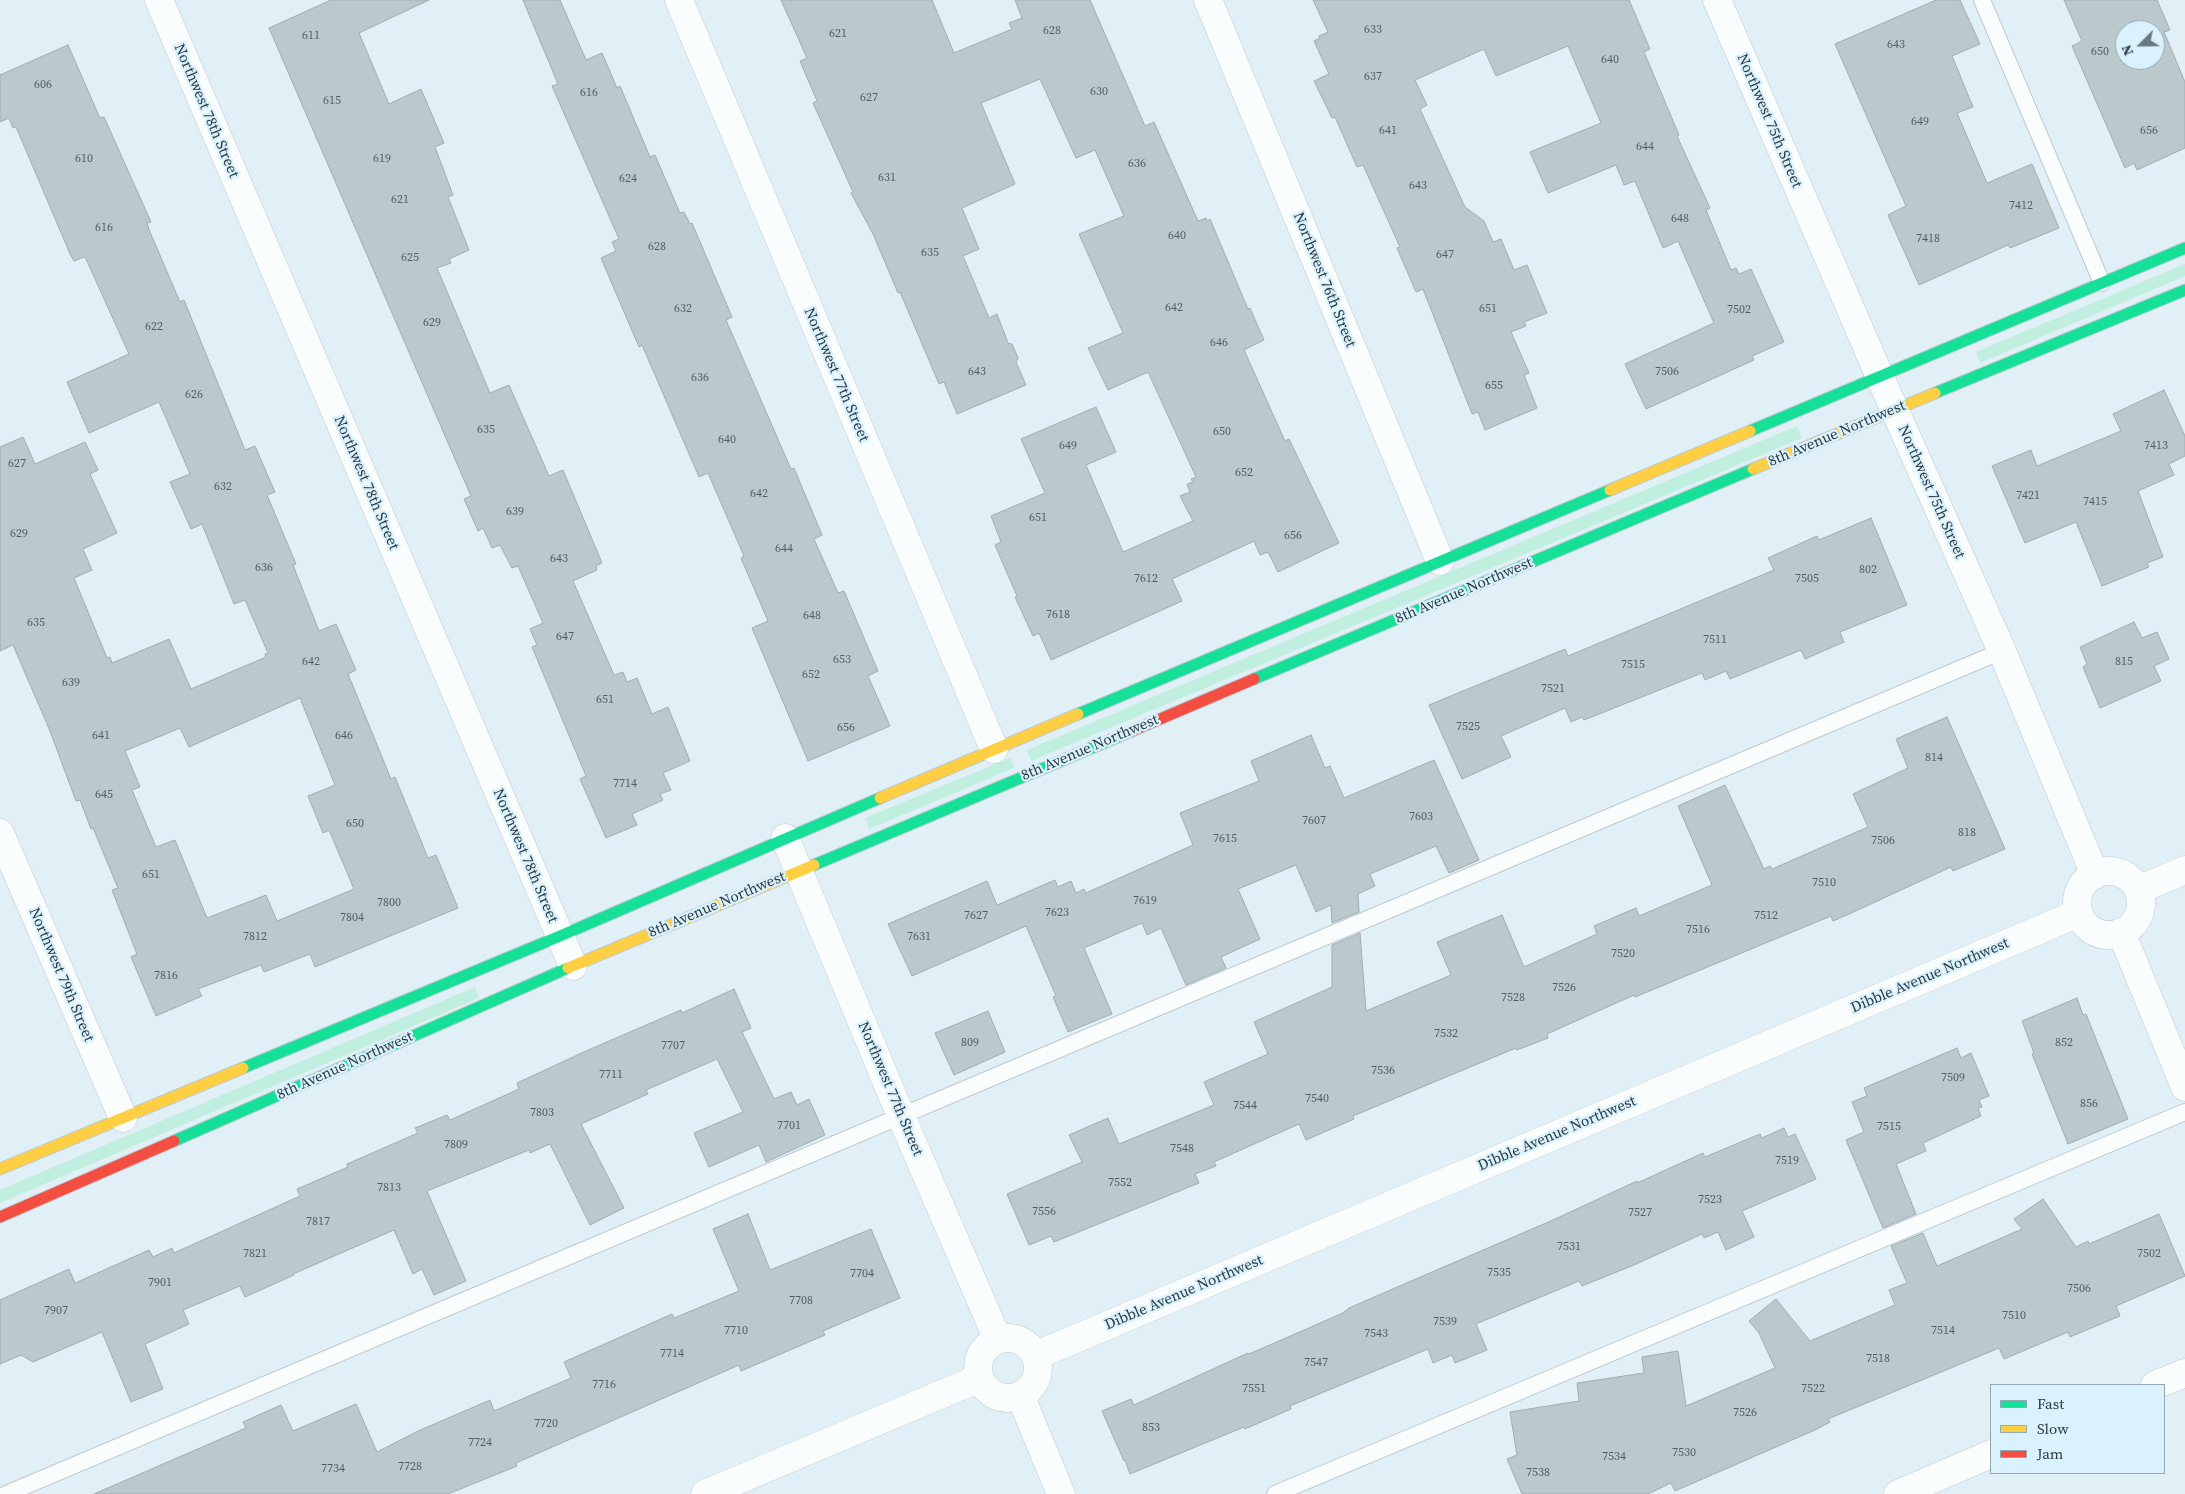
<!DOCTYPE html>
<style>
body{margin:0}
#map{position:relative;width:2185px;height:1494px;overflow:hidden;background:#e1eff6;font-family:"Source Serif 4",serif}
canvas{display:block}
.legend{position:absolute;left:1990px;top:1384px;width:175px;height:90px;box-sizing:border-box;background:#d9f2fe;border:1px solid #94a8b2;margin:0;padding:6px 9px;list-style:none;font-size:15px;color:#2d3a40}
.legend li{display:flex;align-items:center;gap:10px;height:25px}
.legend b{width:25px;border:1px solid #94a8b2}
.north{position:absolute;left:2115px;top:20px;width:50px;height:50px;box-sizing:border-box;background:#d9f2fe;border:1px solid #94a8b2;border-radius:50%;rotate:247deg;font-size:14px;font-weight:700;line-height:20px;text-align:center;color:#2d3a40}
.north::after{content:'';display:block;margin:auto;width:18px;height:22px;background:#6c7980;clip-path:polygon(50% 0,100% 100%,50% 72%,0 100%)}
</style>
<div id="map">
<canvas width="2185" height="1494"></canvas>
<ul class="legend">
<li><b style="height:6px;background:#16e098"></b>Fast</li>
<li><b style="height:6px;background:#ffcf43"></b>Slow</li>
<li><b style="height:6px;background:#f24e42"></b>Jam</li>
</ul>
<div class="north">N</div>
</div>
<script>
const ctx = document.querySelector('canvas').getContext('2d');
ctx.lineJoin = 'round';
function fillPath(path, color) { ctx.fillStyle = color; ctx.fill(path, 'evenodd'); }
const shape = rows => new Path2D(rows.map(r => 'M' + r).join(''));
function trace(path, color, width, dash) { ctx.strokeStyle = color; ctx.lineWidth = width; ctx.lineCap = dash ? 'butt' : 'round'; ctx.setLineDash(dash || []); ctx.stroke(path); }
function drawText(font, color, halo, rows, align = 'center') {
  ctx.font = font + ' "Source Serif 4",serif'; ctx.lineWidth = 4.5; ctx.setLineDash([]); ctx.textBaseline = 'middle'; ctx.strokeStyle = halo; ctx.fillStyle = color; for (const [text, x, y, turn = 0] of rows) {
    ctx.save(); ctx.translate(x, y); ctx.rotate((+turn || 0) * Math.PI / 180); ctx.textAlign = isNaN(turn) ? turn : align; if (halo) ctx.strokeText(text, 0, 0); ctx.fillText(text, 0, 0); ctx.restore();
  }
}
fillPath(shape([
 [2185,264,2185,276,1980,363,1976,352],
 [1797,426,1802,438,1031,761,1027,750],
 [1010,758,1014,768,869,829,865,818],
 [475,987,479,998,0,1203,0,1190]
]), '#c0eedf');
const building = shape([
 [331,0,429,0,359,33,389,104,421,89,444,143,435,147,453,195,448,197,469,250,449,259,451,263,437,268,490,393,509,385,549,476,563,470,602,563,596,566,597,570,573,581,614,675,623,672,627,682,637,678,652,714,668,707,690,761,663,773,671,790,660,794,663,800,632,814,637,825,606,838,580,779,586,776,532,647,537,645,530,629,543,623,518,566,512,568,500,545,492,548,483,528,478,531,464,499,471,496,269,28,331,0],
 [523,0,560,0,586,60,602,53,617,88,620,86,650,157,655,155,680,213,684,212,690,224,692,223,732,317,726,320,791,469,794,468,822,535,814,539,838,593,844,591,878,671,868,676,890,726,808,761,752,628,768,621,741,558,744,556,708,473,699,477,642,345,639,347,601,258,616,251,612,242,619,239,552,86,558,84,523,0],
 [781,0,932,0,954,53,1012,29,1009,23,1022,18,1015,0,1090,0,1145,126,1154,122,1198,221,1206,218,1207,221,1210,219,1248,309,1250,308,1264,340,1244,350,1285,441,1289,439,1339,543,1278,572,1268,552,1260,555,1254,541,1172,579,1182,601,1051,660,1039,633,1033,636,1015,597,1017,596,995,545,1001,542,991,516,1045,493,1021,439,1096,407,1116,452,1086,465,1123,552,1193,521,1180,496,1190,492,1187,484,1193,482,1191,479,1196,477,1148,372,1108,390,1088,348,1123,333,1079,234,1124,216,1095,150,1076,158,1040,79,981,103,1015,184,962,208,979,249,963,256,989,318,997,314,1008,343,1012,344,1018,358,1016,362,1026,385,957,414,944,382,939,384,900,292,898,293,873,234,851,193,853,192,813,103,817,101,800,61,807,58,781,0],
 [1313,0,1629,0,1650,49,1644,52,1679,135,1677,136,1710,208,1706,210,1731,270,1736,268,1739,274,1751,269,1784,342,1752,356,1754,360,1646,409,1625,364,1714,323,1678,241,1663,248,1635,181,1624,185,1616,165,1548,193,1530,152,1601,123,1568,46,1496,76,1484,49,1415,80,1427,105,1420,109,1465,207,1484,221,1493,242,1501,239,1514,270,1527,265,1547,313,1524,322,1526,326,1511,332,1529,373,1524,375,1537,408,1485,430,1478,412,1472,414,1423,289,1416,292,1397,248,1400,247,1363,165,1357,167,1335,117,1332,118,1314,81,1329,74,1314,41,1320,38,1319,36,1328,32,1313,0],
 [1936,0,1960,0,1980,44,1952,56,1973,107,1957,113,1987,183,2032,164,2059,228,2010,248,2008,245,1919,285,1888,215,1906,206,1835,44,1936,0],
 [2064,0,2157,0,2170,30,2164,32,2185,82,2185,148,2137,170,2134,163,2125,168,2072,46,2082,41,2064,0],
 [2125,30,2155,30,2155,60,2125,60,2125,30],
 [68,45,100,118,104,117,151,222,147,223,150,232,180,302,184,300,245,450,255,446,275,492,267,495,296,564,293,565,319,631,336,624,356,670,348,674,391,779,395,777,428,858,436,855,458,908,315,967,310,954,264,972,261,965,198,989,202,996,156,1016,131,957,137,954,112,890,118,888,93,828,91,829,80,800,76,801,50,731,13,645,0,651,0,447,23,437,35,464,85,442,98,470,90,474,117,533,83,549,92,570,74,578,107,658,110,657,112,663,169,639,191,689,266,657,265,654,268,653,245,600,234,604,202,524,191,529,170,482,190,474,159,402,89,433,67,382,129,354,86,259,84,257,74,261,71,256,16,127,13,128,9,118,0,122,0,75,68,45],
 [300,698,335,785,308,796,323,833,329,830,354,889,277,921,266,895,207,918,175,840,156,847,132,790,140,787,125,751,180,728,189,747,300,698],
 [2164,390,2185,436,2185,456,2169,464,2174,475,2138,491,2163,557,2147,563,2149,567,2102,586,2076,522,2025,543,1992,466,2031,450,2037,466,2121,431,2113,414,2164,390],
 [1871,518,1907,605,1840,632,1844,642,1805,659,1801,650,1730,679,1726,671,1705,680,1702,673,1584,720,1582,717,1571,722,1565,708,1501,736,1511,757,1462,779,1429,705,1565,649,1568,656,1774,570,1768,558,1817,536,1819,540,1871,518],
 [2134,622,2142,638,2157,632,2169,659,2154,666,2161,681,2100,708,2083,667,2087,664,2080,647,2134,622],
 [1947,717,2005,849,1953,871,1951,867,1847,915,1833,921,1831,916,1635,997,1634,995,1547,1034,1548,1038,1517,1050,1516,1048,1439,1080,1353,1116,1354,1119,1306,1140,1299,1124,1214,1162,1216,1166,1195,1174,1199,1183,1054,1242,1051,1236,1029,1245,1007,1194,1082,1162,1069,1135,1108,1118,1119,1144,1214,1105,1204,1082,1268,1054,1254,1022,1332,987,1332,945,1360,933,1366,1011,1451,975,1437,942,1502,915,1524,967,1597,934,1594,926,1636,908,1639,916,1712,885,1678,806,1725,785,1764,869,1770,866,1772,869,1868,827,1853,794,1908,768,1896,739,1947,717],
 [1311,735,1325,768,1330,766,1344,798,1434,760,1479,860,1449,873,1436,846,1370,874,1375,886,1358,894,1359,912,1332,923,1331,905,1316,912,1296,865,1238,889,1260,939,1221,957,1226,968,1186,985,1161,928,1147,935,1142,923,1084,948,1112,1014,1068,1032,1053,997,1056,996,1026,926,912,976,888,924,987,881,997,905,1055,880,1058,887,1071,881,1076,893,1084,889,1086,893,1193,845,1180,813,1259,781,1251,761,1311,735],
 [734,989,751,1028,742,1032,774,1099,791,1092,797,1105,809,1099,825,1135,766,1162,759,1145,709,1167,694,1133,743,1112,717,1059,646,1090,648,1094,581,1124,624,1208,590,1225,550,1144,530,1153,529,1150,427,1191,466,1281,434,1295,422,1269,413,1274,394,1230,293,1274,294,1275,245,1297,240,1286,183,1310,189,1324,145,1344,163,1389,131,1402,102,1332,33,1362,21,1355,0,1364,0,1300,69,1269,75,1283,149,1250,153,1257,172,1248,174,1253,300,1196,297,1189,348,1167,347,1164,418,1133,415,1128,447,1115,450,1120,519,1089,517,1083,586,1051,681,1010,682,1013,734,989],
 [2077,998,2083,1015,2086,1014,2128,1119,2068,1144,2032,1054,2034,1053,2022,1021,2077,998],
 [988,1011,1005,1052,954,1075,935,1033,988,1011],
 [1957,1048,1961,1058,1971,1053,1989,1096,1979,1100,1982,1107,1978,1108,1981,1116,1923,1143,1926,1151,1896,1164,1916,1214,1883,1228,1846,1140,1864,1132,1852,1102,1867,1096,1864,1088,1957,1048],
 [1784,1128,1788,1137,1795,1134,1816,1179,1742,1211,1754,1237,1726,1250,1718,1232,1704,1238,1702,1234,1634,1265,1582,1286,1579,1281,1476,1324,1487,1350,1455,1363,1452,1355,1433,1363,1428,1349,1290,1406,1291,1409,1245,1429,1244,1427,1130,1474,1125,1460,1124,1461,1102,1411,1131,1399,1134,1405,1248,1353,1249,1354,1343,1313,1349,1308,1425,1275,1553,1220,1637,1181,1637,1183,1703,1153,1705,1157,1760,1134,1762,1138,1784,1128],
 [2043,1199,2076,1247,2088,1241,2089,1244,2159,1214,2185,1276,2116,1306,2120,1316,2070,1337,2068,1332,2004,1359,1999,1348,1828,1419,1830,1422,1815,1430,1675,1491,1671,1483,1648,1494,1522,1494,1507,1459,1517,1455,1510,1412,1579,1401,1577,1383,1644,1373,1642,1357,1678,1351,1686,1406,1775,1368,1759,1333,1749,1321,1776,1299,1810,1341,1895,1305,1889,1290,1907,1283,1891,1246,1923,1233,1937,1266,2022,1229,2014,1219,2043,1199],
 [748,1214,770,1270,871,1229,900,1298,823,1331,825,1335,741,1371,739,1365,516,1463,517,1466,448,1494,94,1494,246,1428,243,1422,281,1405,293,1431,356,1404,377,1452,418,1431,490,1400,494,1411,571,1378,564,1362,672,1314,674,1318,739,1291,713,1229,748,1214]
]);
fillPath(building, '#bcc9cc');
trace(building, '#a0acb0', 1);
const lane = shape([
 [1982,0,2102,283],
 [6,1494,2002,651],
 [1275,1494,2185,1112]
]);
const street = shape([
 [159,0,573,966],
 [679,0,994,749],
 [1208,0,1440,561],
 [1717,0,1880,377,2002,651,2095,875],
 [0,833,123,1118],
 [785,838,901,1116,998,1340],
 '2077 903a32 32 0 1 1 64 0a32 32 0 1 1-64 0Z',
 [2138,890,2185,870],
 [2121,932,2185,1087],
 '978 1368a30 30 0 1 1 60 0a30 30 0 1 1-60 0Z',
 [1035,1356,2079,913],
 [2155,1385,2185,1373],
 [1020,1395,1061,1494],
 [705,1494,980,1378],
 [1898,1494,1991,1454]
]);
const fast = shape([
 [1935,393,2185,290],
 [1750,431,2185,248],
 [1254,679,1753,469],
 [1078,714,1610,490],
 [814,865,1132,731],
 [243,1068,560,936,880,798],
 [174,1141,568,968]
]);
const slow = shape([
 [1753,469,1935,393],
 [1610,490,1750,431],
 [880,798,1078,714],
 [568,968,814,865],
 [0,1169,243,1068]
]);
const jam = shape([
 [1132,731,1254,679],
 [0,1217,174,1141]
]);
trace(lane, '#becad0', 18);
trace(street, '#becad0', 29);
trace(fast, '#becad0', 13);
trace(slow, '#becad0', 13);
trace(jam, '#becad0', 13);
trace(lane, '#fafdfe', 16);
trace(street, '#fafdfe', 28);
trace(fast, '#16e098', 11);
trace(slow, '#ffcf43', 11);
trace(jam, '#f24e42', 11);
drawText('12px', '#515e63', null, [
 ["633",1373,30],
 ["628",1052,31],
 ["621",838,34],
 ["611",311,36],
 ["643",1896,45],
 ["650",2100,52],
 ["640",1610,60],
 ["637",1373,77],
 ["606",43,85],
 ["630",1099,92],
 ["616",589,93],
 ["627",869,98],
 ["615",332,101],
 ["649",1920,122],
 ["641",1388,131],
 ["656",2149,131],
 ["644",1645,147],
 ["610",84,159],
 ["619",382,159],
 ["636",1137,164],
 ["631",887,178],
 ["624",628,179],
 ["643",1418,186],
 ["621",400,200],
 ["7412",2021,206],
 ["648",1680,219],
 ["616",104,228],
 ["640",1177,236],
 ["7418",1928,239],
 ["628",657,247],
 ["635",930,253],
 ["647",1445,255],
 ["625",410,258],
 ["642",1174,308],
 ["632",683,309],
 ["651",1488,309],
 ["7502",1739,310],
 ["629",432,323],
 ["622",154,327],
 ["646",1219,343],
 ["643",977,372],
 ["7506",1667,372],
 ["636",700,378],
 ["655",1494,386],
 ["626",194,395],
 ["635",486,430],
 ["650",1222,432],
 ["640",727,440],
 ["649",1068,446],
 ["7413",2156,446],
 ["627",17,464],
 ["652",1244,473],
 ["632",223,487],
 ["642",759,494],
 ["7421",2028,496],
 ["7415",2095,502],
 ["639",515,512],
 ["651",1038,518],
 ["629",19,534],
 ["656",1293,536],
 ["644",784,549],
 ["643",559,559],
 ["636",264,568],
 ["802",1868,570],
 ["7612",1146,579],
 ["7505",1807,579],
 ["7618",1058,615],
 ["648",812,616],
 ["635",36,623],
 ["647",565,637],
 ["7511",1715,640],
 ["653",842,660],
 ["642",311,662],
 ["815",2124,662],
 ["7515",1633,665],
 ["652",811,675],
 ["639",71,683],
 ["7521",1553,689],
 ["651",605,700],
 ["7525",1468,727],
 ["656",846,728],
 ["641",101,736],
 ["646",344,736],
 ["814",1934,758],
 ["7714",625,784],
 ["645",104,795],
 ["7603",1421,817],
 ["7607",1314,821],
 ["650",355,824],
 ["818",1967,833],
 ["7615",1225,839],
 ["7506",1883,841],
 ["651",151,875],
 ["7510",1824,883],
 ["7619",1145,901],
 ["7800",389,903],
 ["7623",1057,913],
 ["7627",976,916],
 ["7512",1766,916],
 ["7804",352,918],
 ["7516",1698,930],
 ["7812",255,937],
 ["7631",919,937],
 ["7520",1623,954],
 ["7816",166,976],
 ["7526",1564,988],
 ["7528",1513,998],
 ["7532",1446,1034],
 ["809",970,1043],
 ["852",2064,1043],
 ["7707",673,1046],
 ["7536",1383,1071],
 ["7711",611,1075],
 ["7509",1953,1078],
 ["7540",1317,1099],
 ["856",2089,1104],
 ["7544",1245,1106],
 ["7803",542,1113],
 ["7701",789,1126],
 ["7515",1889,1127],
 ["7809",456,1145],
 ["7548",1182,1149],
 ["7519",1787,1161],
 ["7552",1120,1183],
 ["7813",389,1188],
 ["7523",1710,1200],
 ["7556",1044,1212],
 ["7527",1640,1213],
 ["7817",318,1222],
 ["7531",1569,1247],
 ["7821",255,1254],
 ["7502",2149,1254],
 ["7535",1499,1273],
 ["7704",862,1274],
 ["7901",160,1283],
 ["7506",2079,1289],
 ["7708",801,1301],
 ["7907",56,1311],
 ["7510",2014,1316],
 ["7539",1445,1322],
 ["7710",736,1331],
 ["7514",1943,1331],
 ["7543",1376,1334],
 ["7714",672,1354],
 ["7518",1878,1359],
 ["7547",1316,1363],
 ["7716",604,1385],
 ["7551",1254,1389],
 ["7522",1813,1389],
 ["7526",1745,1413],
 ["7720",546,1424],
 ["853",1151,1428],
 ["7724",480,1443],
 ["7530",1684,1453],
 ["7534",1614,1457],
 ["7728",410,1467],
 ["7734",333,1469],
 ["7538",1538,1473]
]);
drawText('15px', '#2d3a40', '#d9f2fe', [
 ["Northwest 78th Street",206,111,67],
 ["Northwest 75th Street",1769,121,67],
 ["Northwest 76th Street",1324,280,68],
 ["Northwest 77th Street",836,375,67],
 ["8th Avenue Northwest",1837,434,-23],
 ["Northwest 78th Street",366,483,67],
 ["Northwest 75th Street",1931,492,66],
 ["8th Avenue Northwest",1464,591,-23],
 ["8th Avenue Northwest",1090,748,-23],
 ["Northwest 78th Street",525,856,67],
 ["8th Avenue Northwest",717,905,-23],
 ["Northwest 79th Street",61,975,67],
 ["Dibble Avenue Northwest",1930,976,-23],
 ["8th Avenue Northwest",345,1066,-24],
 ["Northwest 77th Street",890,1089,67],
 ["Dibble Avenue Northwest",1557,1134,-23],
 ["Dibble Avenue Northwest",1184,1293,-23]
]);
</script>
